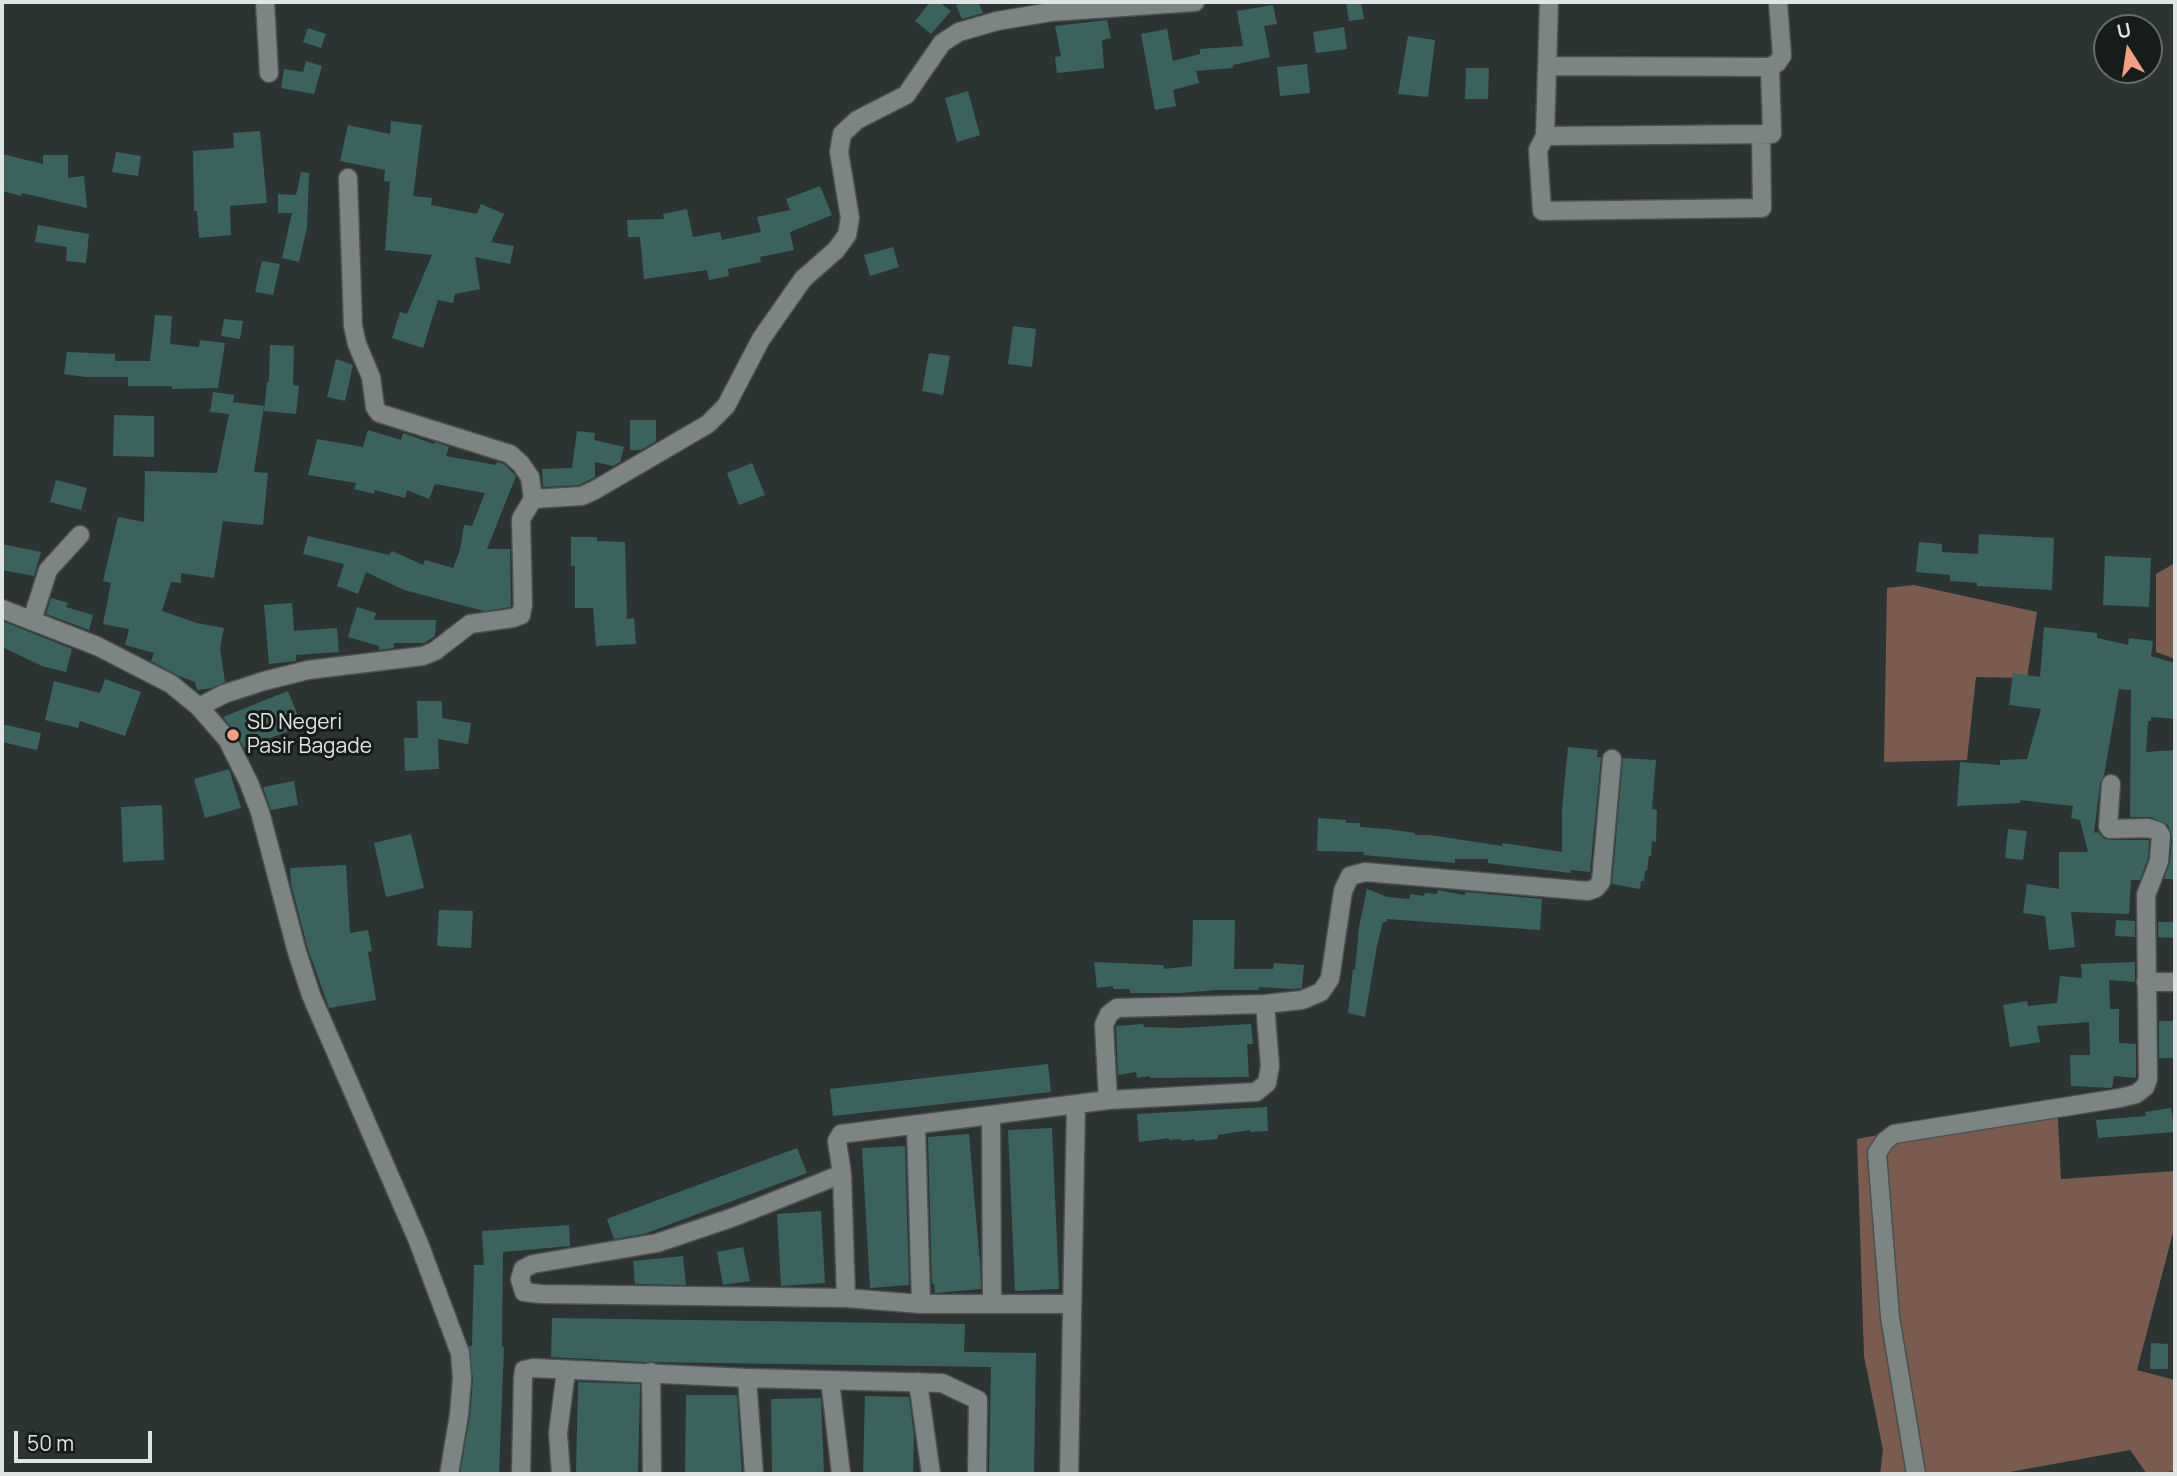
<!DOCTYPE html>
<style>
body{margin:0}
#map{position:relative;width:2177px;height:1476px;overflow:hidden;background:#2c3433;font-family:Manrope,sans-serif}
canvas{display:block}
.frame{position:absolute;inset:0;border:4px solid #dfe4e4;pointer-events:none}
.north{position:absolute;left:2093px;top:14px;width:70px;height:70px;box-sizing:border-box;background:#171b1a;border:2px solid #676b6b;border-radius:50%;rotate:348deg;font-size:19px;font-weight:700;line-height:28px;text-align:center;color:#dfe4e4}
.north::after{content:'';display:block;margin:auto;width:24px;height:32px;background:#f2a081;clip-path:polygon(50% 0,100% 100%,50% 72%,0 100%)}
.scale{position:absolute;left:14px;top:1431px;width:138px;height:32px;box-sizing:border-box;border:4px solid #dfe4e4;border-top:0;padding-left:9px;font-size:21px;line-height:24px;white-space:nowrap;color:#dfe4e4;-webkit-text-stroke:5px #171b1a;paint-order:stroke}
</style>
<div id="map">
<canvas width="2177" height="1476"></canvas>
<div class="frame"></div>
<div class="north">U</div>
<div class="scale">50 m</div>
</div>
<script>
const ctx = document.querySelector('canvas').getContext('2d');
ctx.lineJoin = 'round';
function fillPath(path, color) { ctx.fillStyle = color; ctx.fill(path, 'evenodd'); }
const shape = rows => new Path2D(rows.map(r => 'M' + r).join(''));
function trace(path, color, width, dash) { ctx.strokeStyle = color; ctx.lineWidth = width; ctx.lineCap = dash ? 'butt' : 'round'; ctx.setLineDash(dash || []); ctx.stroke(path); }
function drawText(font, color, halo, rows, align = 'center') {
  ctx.font = font + ' Manrope,sans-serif'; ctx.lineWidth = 6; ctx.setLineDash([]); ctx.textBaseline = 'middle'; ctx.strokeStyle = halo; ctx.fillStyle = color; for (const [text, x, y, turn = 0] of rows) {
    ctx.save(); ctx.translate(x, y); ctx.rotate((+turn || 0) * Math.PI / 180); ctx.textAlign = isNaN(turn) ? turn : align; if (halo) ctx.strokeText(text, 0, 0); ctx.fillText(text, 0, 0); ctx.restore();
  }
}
fillPath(shape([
 [2175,563,2175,659,2156,652,2156,574],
 [1914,585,2037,612,2027,678,1976,677,1967,760,1884,762,1887,588],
 [2057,1102,2061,1179,2175,1171,2175,1225,2137,1370,2175,1380,2175,1471,2147,1474,2130,1450,1999,1474,1880,1474,1883,1450,1864,1356,1857,1139]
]), '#795b50');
fillPath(shape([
 [930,2,939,2,951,11,931,34,915,21],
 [965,2,978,2,983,13,962,19,956,5],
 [1346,2,1361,2,1364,19,1349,21],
 [1273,5,1277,24,1264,26,1270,57,1233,65,1233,68,1196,71,1199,83,1173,90,1176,106,1155,110,1141,34,1167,29,1173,61,1200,54,1200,49,1243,46,1237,11],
 [1107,20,1111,38,1102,40,1104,68,1057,73,1055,57,1061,56,1055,26],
 [1344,27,1347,49,1316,53,1313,32],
 [308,28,326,34,321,48,303,42],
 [1408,36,1435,40,1428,97,1398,94],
 [306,61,322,66,314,94,281,88,284,69,303,72],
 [1307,64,1310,93,1280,96,1277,67],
 [1466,68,1489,68,1488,99,1465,99],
 [968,91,980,135,957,142,945,98],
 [391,121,422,125,413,196,432,198,431,205,477,214,481,204,504,214,491,242,514,246,510,264,475,257,480,289,455,294,453,303,438,300,423,348,392,338,400,312,407,314,432,255,385,250,390,182,384,181,385,170,340,161,348,125,390,134],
 [260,131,267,203,230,206,231,235,199,238,197,211,194,211,193,151,234,148,233,133],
 [116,152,141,156,138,176,112,172],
 [2,154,43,164,43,155,68,155,68,178,84,176,87,208,22,193,21,196,2,191],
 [301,172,309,173,307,228,299,262,282,258,292,213,278,213,278,194,296,195],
 [820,186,832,215,790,232,794,250,760,257,761,262,728,269,729,276,709,280,707,270,644,279,640,237,628,237,627,220,664,219,663,214,687,209,693,237,720,232,722,240,761,232,757,217,790,210,786,199],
 [38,225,89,234,86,263,66,261,67,247,35,242],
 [893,247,899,267,870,276,864,255],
 [262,261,280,264,273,295,255,292],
 [155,315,172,316,170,344,199,347,200,340,225,343,218,388,172,389,172,386,128,386,128,377,86,377,64,374,67,352,115,354,115,361,150,361],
 [224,319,243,321,240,339,221,336],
 [1013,326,1036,329,1032,367,1008,364],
 [270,345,294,346,293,385,299,386,296,414,264,411,267,382,269,382],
 [929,353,950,356,943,395,922,391],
 [336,359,353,365,345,401,327,397],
 [213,392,234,395,233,402,264,406,254,472,268,473,263,525,223,521,214,578,181,573,181,583,171,582,162,611,197,623,224,628,220,648,225,682,212,688,197,690,195,682,179,676,151,661,154,653,125,645,129,629,103,624,111,583,103,581,118,517,144,522,145,471,217,473,229,414,210,412],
 [114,415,154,416,154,457,113,456],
 [630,420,656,420,656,441,641,450,630,450],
 [368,430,401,440,403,433,434,444,435,442,449,447,446,456,496,465,497,462,504,464,516,476,487,549,510,549,511,607,484,611,404,590,366,572,358,594,337,586,344,564,303,554,308,536,389,555,392,551,423,565,425,560,453,568,460,550,464,525,472,526,485,493,435,484,429,499,407,490,405,498,375,490,374,494,354,489,356,483,308,475,317,439,363,447],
 [577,431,595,433,594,440,624,447,620,462,613,466,595,462,595,477,579,485,543,487,542,469,572,468],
 [752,463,765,495,739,505,727,473],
 [56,480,87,488,81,510,50,502],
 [1979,534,2054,538,2052,590,1977,586,1977,583,1950,581,1950,575,1916,572,1919,542,1942,544,1942,552,1978,554],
 [571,537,597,537,597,541,625,542,627,619,634,618,636,644,596,646,593,608,575,608,575,566,571,566],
 [2,544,41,552,34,576,2,570],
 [2105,556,2151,558,2149,607,2103,605],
 [51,598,68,603,66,607,93,615,89,630,46,614],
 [292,603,294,631,337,628,339,652,296,655,296,661,269,664,264,605],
 [357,607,376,613,374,620,436,620,435,636,424,643,394,643,394,648,379,650,379,646,348,637],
 [2,621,72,649,66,672,42,666,2,647],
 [2044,627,2097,633,2097,638,2128,645,2129,638,2153,641,2151,656,2175,663,2175,719,2151,717,2151,721,2148,721,2146,752,2175,750,2175,879,2164,879,2170,862,2172,837,2168,825,2151,817,2130,817,2131,690,2119,689,2104,775,2100,783,2094,833,2098,832,2104,839,2110,840,2149,840,2148,858,2140,880,2131,880,2129,914,2071,912,2075,947,2049,950,2045,916,2023,913,2027,884,2059,889,2059,852,2088,852,2080,820,2071,818,2073,806,2020,800,2020,803,1957,806,1960,762,2000,765,2000,760,2027,759,2041,709,2009,705,2013,673,2040,677],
 [105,679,141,692,125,736,80,721,78,728,45,720,54,681,100,693],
 [288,691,302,726,244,748,237,734,223,717],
 [417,701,442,701,442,718,471,723,468,744,438,739,439,769,405,771,404,738,418,738],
 [2,724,41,733,37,750,2,742],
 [1568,747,1598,750,1597,757,1601,757,1590,872,1571,870,1571,873,1488,863,1488,859,1455,859,1455,863,1363,855,1364,852,1317,851,1318,818,1346,820,1346,823,1360,823,1360,827,1387,829,1415,833,1415,835,1430,835,1502,846,1503,843,1562,852,1562,809],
 [1623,758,1656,760,1652,809,1657,810,1656,842,1652,841,1651,856,1649,856,1647,871,1645,871,1644,881,1641,881,1640,889,1612,884],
 [229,769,241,808,205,818,194,779],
 [294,781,298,805,271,810,263,787],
 [162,805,164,860,123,862,121,807],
 [2008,829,2027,831,2023,860,2005,858],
 [411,834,424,888,386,897,374,843],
 [346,865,350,933,368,930,372,951,368,952,376,1000,329,1008,308,949,291,884,290,868],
 [1367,889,1387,897,1410,899,1410,894,1424,896,1425,893,1437,894,1438,890,1465,895,1465,892,1542,899,1540,930,1387,919,1387,922,1383,922,1377,946,1365,1017,1348,1013,1353,969,1355,970,1359,927],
 [439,910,473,911,471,948,437,946],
 [1193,920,1235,920,1234,969,1273,969,1274,963,1304,965,1302,988,1294,989,1259,987,1259,990,1216,990,1180,993,1130,993,1130,989,1113,989,1113,986,1097,988,1094,962,1163,965,1164,969,1192,966],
 [2116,920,2135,921,2135,937,2115,936],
 [2158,922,2175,922,2175,938,2158,937],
 [2135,962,2135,982,2109,980,2110,1009,2119,1009,2119,1043,2136,1044,2136,1078,2114,1076,2112,1088,2071,1086,2070,1055,2090,1055,2089,1022,2037,1026,2040,1042,2010,1047,2003,1005,2027,1001,2028,1006,2057,1003,2060,976,2082,978,2081,964],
 [2159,1021,2175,1021,2175,1058,2159,1058],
 [1143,1024,1144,1027,1181,1028,1251,1024,1253,1044,1247,1044,1249,1077,1150,1078,1150,1076,1137,1078,1136,1072,1118,1075,1116,1026],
 [1048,1064,1051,1092,833,1116,830,1089],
 [1267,1107,1268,1131,1250,1132,1250,1130,1218,1135,1218,1139,1195,1141,1194,1139,1181,1141,1181,1139,1169,1140,1169,1138,1139,1142,1137,1114],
 [2171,1108,2175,1132,2098,1138,2096,1120,2146,1116,2145,1112],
 [1052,1128,1059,1289,1015,1291,1008,1130],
 [969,1134,980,1264,981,1289,935,1293,934,1284,932,1284,928,1137],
 [905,1146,909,1285,870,1288,862,1148],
 [797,1148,807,1173,644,1234,614,1239,607,1219],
 [821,1211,825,1283,781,1286,777,1214],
 [569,1225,570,1246,503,1252,502,1347,504,1347,499,1474,460,1474,470,1416,473,1379,469,1346,472,1346,474,1265,484,1265,482,1231],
 [743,1247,750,1281,723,1285,717,1252],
 [683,1256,686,1285,635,1284,633,1261],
 [552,1318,965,1324,964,1352,1036,1353,1034,1474,989,1474,991,1367,646,1362,551,1357],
 [2151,1343,2168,1344,2168,1369,2150,1369],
 [578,1382,640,1384,638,1474,576,1474],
 [686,1395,737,1395,742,1474,685,1474],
 [865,1396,909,1397,914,1435,913,1474,863,1474],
 [821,1398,824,1474,772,1474,771,1399]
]), '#3c625e');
const minor = shape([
 [265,2,269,73],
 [1549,2,1545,136,1538,150,1542,211,1762,208,1761,134],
 [1548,66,1770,67,1777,63,1782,56,1778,2],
 [1545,136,1772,134,1770,67],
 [348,178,353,326,357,344,371,377,375,407,379,413,510,454,521,464,530,477,533,499],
 [2,609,97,646,171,684,199,707,227,739,249,783,260,812,297,952,311,995,418,1241,460,1353,462,1378,459,1415,449,1474],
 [32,620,48,570,80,535],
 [199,707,224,694,264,681,308,670,423,656,435,651,470,624,513,618,521,615,523,605,521,519,533,499,582,496,595,490,708,424,726,406,761,339,803,279,836,250,847,235,850,218,839,152,842,134,857,120,906,95,942,43,959,32,997,21,1051,12,1195,2],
 [2146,982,2175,982],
 [1108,1100,1104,1025,1109,1014,1117,1008,1265,1004,1302,1000,1321,992,1330,979,1343,891,1350,876,1365,872,1588,891,1596,888,1601,882,1612,759],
 [991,1116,992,1303],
 [916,1126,921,1304],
 [842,1174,734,1217,657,1243,533,1264,523,1269,520,1279,524,1292,541,1294,846,1298,921,1304,1072,1304],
 [846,1298,842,1174,837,1141,841,1134,1108,1100,1256,1092,1267,1083,1270,1066,1265,1004],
 [651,1372,652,1474],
 [747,1378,754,1474],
 [830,1380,841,1474],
 [918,1382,931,1474],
 [521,1474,523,1378,524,1370,533,1368,747,1378,942,1383,978,1400,977,1474],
 [561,1474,558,1433,566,1371],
 [1069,1474,1076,1104],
 [1916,1474,1890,1317,1877,1153,1885,1141,1894,1134,2120,1098,2136,1094,2145,1087,2148,1079,2146,895,2159,861,2161,836,2158,831,2148,828,2110,829,2108,826,2111,784]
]);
trace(minor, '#4a504f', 21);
trace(minor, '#7c8584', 18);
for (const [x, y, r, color] of [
 [233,735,7,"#f2a081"]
]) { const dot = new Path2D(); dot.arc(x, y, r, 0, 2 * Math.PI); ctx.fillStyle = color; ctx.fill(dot); trace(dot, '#171b1a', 2.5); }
drawText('21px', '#dfe4e4', '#171b1a', [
 ["SD Negeri",247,723],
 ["Pasir Bagade",247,747]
], 'left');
</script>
